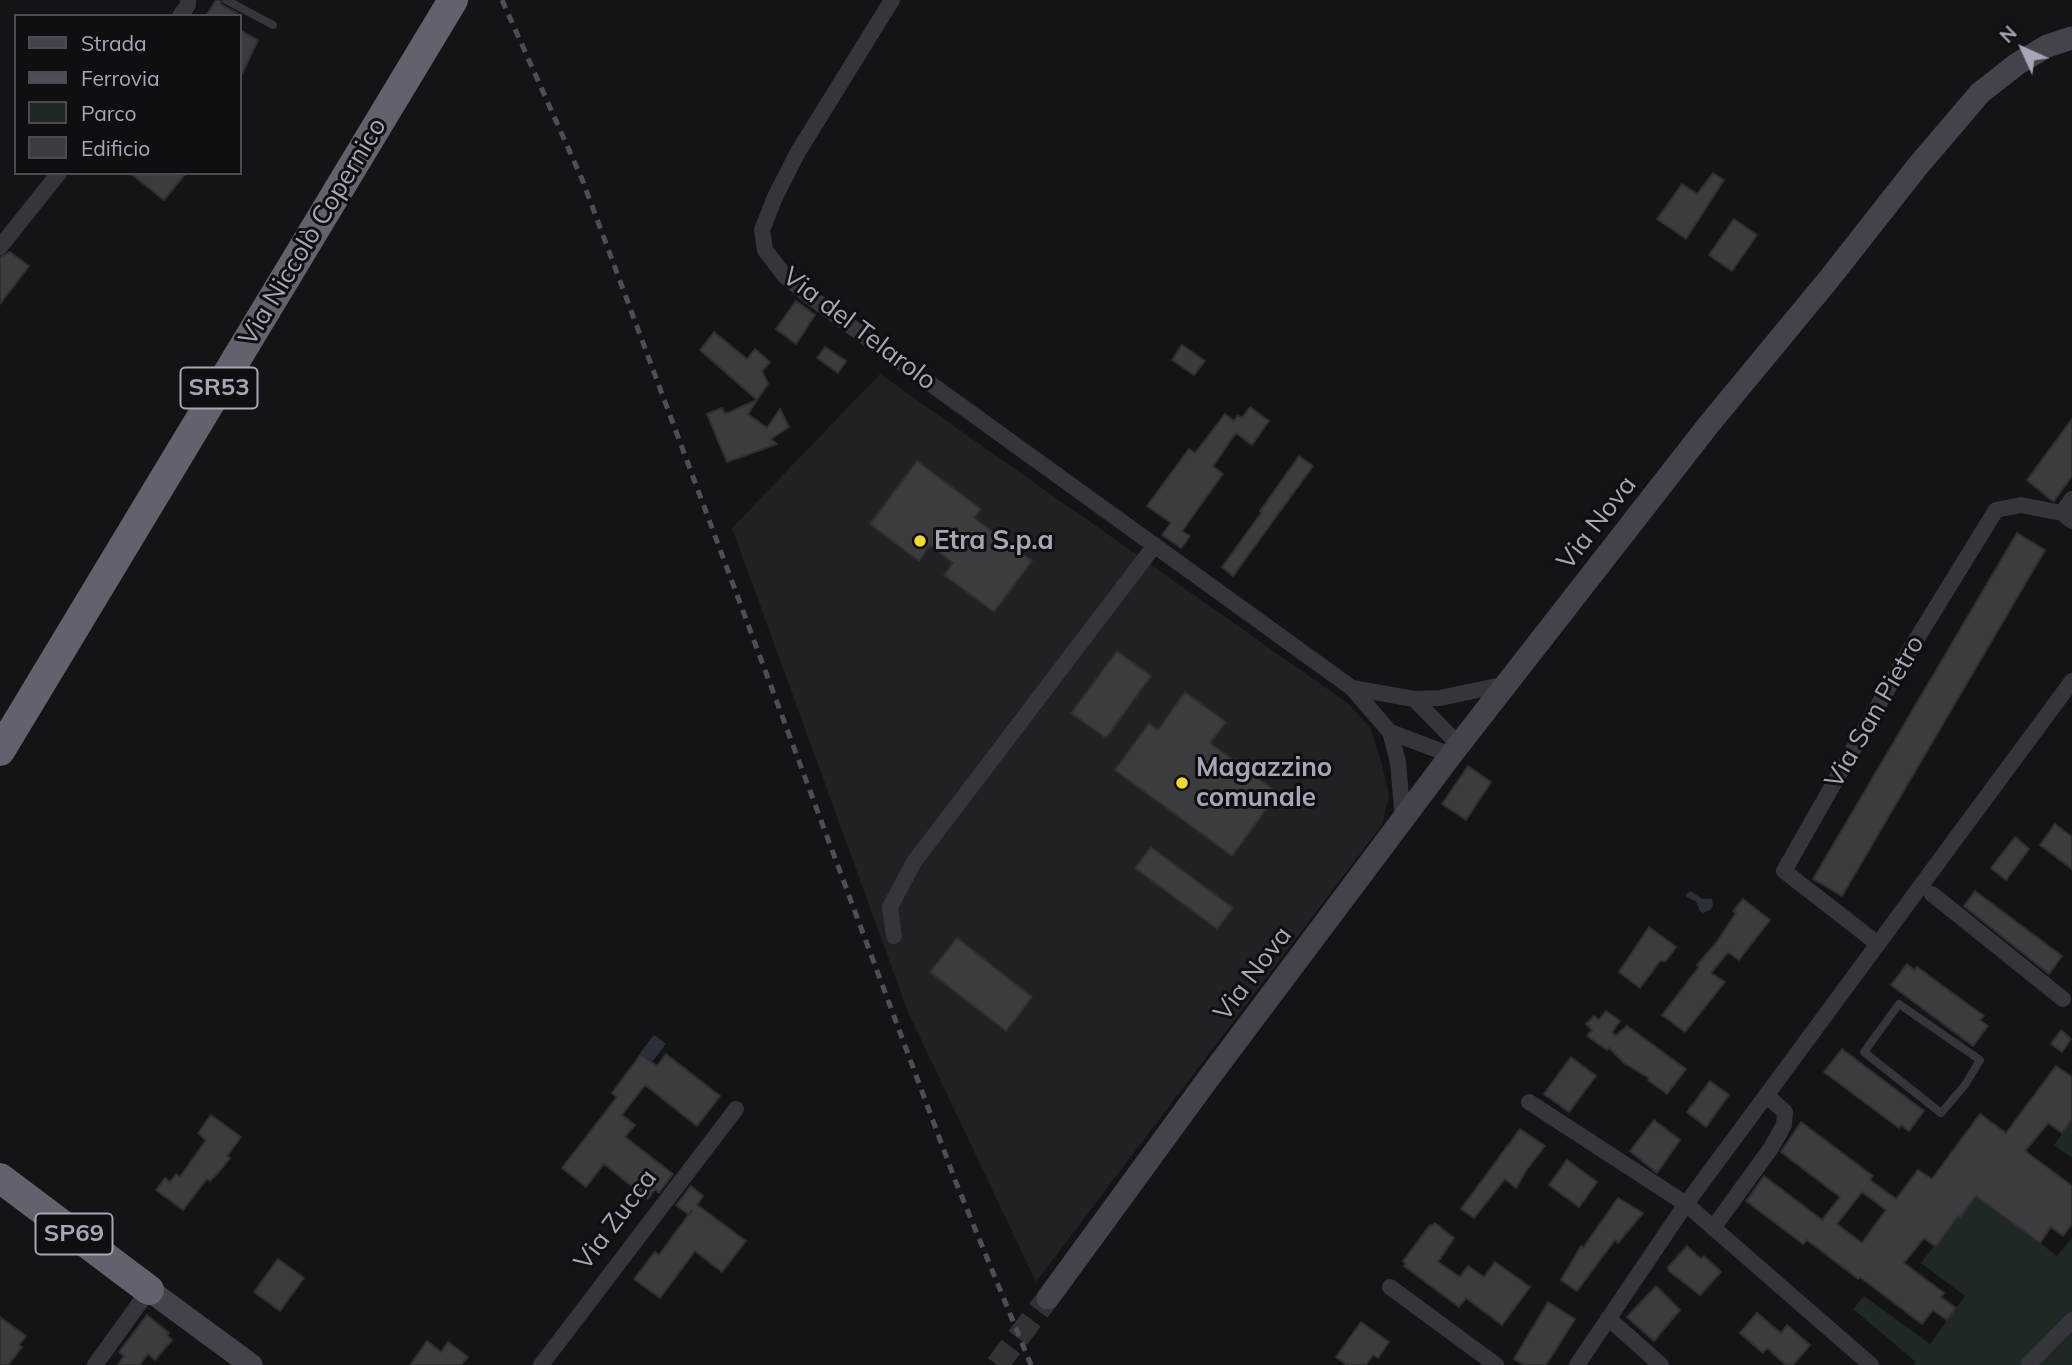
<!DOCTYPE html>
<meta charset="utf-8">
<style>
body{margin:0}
#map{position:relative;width:2072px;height:1365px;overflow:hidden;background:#141416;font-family:Mulish,sans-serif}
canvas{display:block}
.legend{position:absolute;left:14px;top:14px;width:228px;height:161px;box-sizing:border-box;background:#0f0f11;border:2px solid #4b4c53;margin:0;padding:9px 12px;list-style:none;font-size:21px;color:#a6a7b6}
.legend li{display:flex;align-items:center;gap:14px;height:35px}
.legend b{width:35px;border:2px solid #4b4c53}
.north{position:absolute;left:1988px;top:14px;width:70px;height:70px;-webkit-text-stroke:5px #0f0f11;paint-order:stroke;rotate:315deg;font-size:19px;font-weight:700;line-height:28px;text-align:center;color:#a6a7b6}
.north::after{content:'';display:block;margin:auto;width:24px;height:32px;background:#a6a7b6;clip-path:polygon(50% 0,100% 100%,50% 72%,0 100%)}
</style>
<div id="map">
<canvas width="2072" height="1365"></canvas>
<ul class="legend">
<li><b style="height:9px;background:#43434b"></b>Strada</li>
<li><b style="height:9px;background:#4e4e56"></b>Ferrovia</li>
<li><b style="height:19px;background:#202823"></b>Parco</li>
<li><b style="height:19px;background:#3c3b40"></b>Edificio</li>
</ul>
<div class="north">N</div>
</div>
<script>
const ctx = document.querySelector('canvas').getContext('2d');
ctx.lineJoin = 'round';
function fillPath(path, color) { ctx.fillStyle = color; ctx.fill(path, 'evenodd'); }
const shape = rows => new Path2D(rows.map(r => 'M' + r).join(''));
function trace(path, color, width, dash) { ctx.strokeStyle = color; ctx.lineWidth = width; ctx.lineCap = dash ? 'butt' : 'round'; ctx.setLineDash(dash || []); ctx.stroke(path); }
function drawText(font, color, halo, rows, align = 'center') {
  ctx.font = font + ' Mulish,sans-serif'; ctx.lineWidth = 6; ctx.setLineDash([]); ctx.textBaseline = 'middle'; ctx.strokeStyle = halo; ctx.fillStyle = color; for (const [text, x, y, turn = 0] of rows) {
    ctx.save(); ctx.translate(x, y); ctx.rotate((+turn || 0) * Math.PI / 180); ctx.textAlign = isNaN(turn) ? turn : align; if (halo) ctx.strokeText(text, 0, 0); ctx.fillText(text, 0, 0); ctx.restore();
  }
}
fillPath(shape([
 [880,374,1346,702,1370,727,1382,764,1389,796,1382,825,1036,1282,908,1012,732,528]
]), '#212023');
fillPath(shape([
 [2072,1120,2072,1158,2054,1145],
 [1974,1193,2057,1256,2072,1238,2072,1365,1914,1365,1916,1362,1853,1309,1864,1296,1930,1344,1965,1296,1921,1263]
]), '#202823');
fillPath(shape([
 [1691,891,1702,899,1712,899,1713,906,1710,910,1703,913,1700,911,1696,901,1686,897,1686,894],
 [654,1035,666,1044,652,1062,640,1053]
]), '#2a2f39');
const building = shape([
 [216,0,220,0,222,5,237,13,235,16,206,16,216,0],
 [240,30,258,40,240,78,240,30],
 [130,173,186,173,164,200,130,173],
 [1713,173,1724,180,1686,239,1657,219,1682,184,1697,194,1713,173],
 [1734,219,1757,235,1732,271,1709,255,1734,219],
 [10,252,29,266,0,304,0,257,10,252],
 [796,301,815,315,796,344,776,329,796,301],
 [714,332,747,359,755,349,770,362,762,371,768,384,757,400,700,350,714,332],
 [1182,345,1205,361,1194,375,1172,360,1182,345],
 [825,347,846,361,838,373,817,358,825,347],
 [757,400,748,414,767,428,780,409,789,427,771,439,777,444,727,462,707,414,722,408,725,414,757,400],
 [1250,407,1269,421,1252,445,1236,433,1213,466,1223,474,1182,531,1190,536,1181,548,1162,535,1171,523,1147,506,1189,449,1195,453,1225,414,1234,421,1238,415,1242,418,1250,407],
 [2072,419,2072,476,2054,501,2051,500,2027,480,2072,419],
 [1299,456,1313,466,1233,576,1222,567,1262,512,1260,511,1299,456],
 [917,461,981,509,974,518,1032,561,994,612,944,575,953,563,930,545,919,561,870,524,917,461],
 [2017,533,2045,550,1842,896,1813,879,2017,533],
 [1117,651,1151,676,1106,738,1071,713,1117,651],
 [1185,692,1226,722,1210,743,1278,793,1232,856,1115,770,1149,723,1158,730,1185,692],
 [1468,766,1491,782,1466,820,1442,804,1468,766],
 [2055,824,2072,837,2072,869,2040,845,2055,824],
 [2015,837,2029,849,2006,880,1991,868,2015,837],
 [1151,847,1233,908,1217,929,1135,868,1151,847],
 [1975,891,2062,956,2049,974,1964,906,1975,891],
 [1743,899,1770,920,1739,960,1728,952,1711,973,1725,982,1685,1032,1662,1015,1699,967,1697,965,1716,943,1736,913,1733,911,1743,899],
 [1649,927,1676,947,1666,961,1660,961,1640,988,1619,972,1649,927],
 [957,938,1032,997,1006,1031,930,972,957,938],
 [1907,964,1914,970,1917,967,1984,1016,1980,1020,1988,1026,1973,1046,1891,985,1907,964],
 [1606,1011,1620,1021,1612,1032,1615,1036,1627,1026,1686,1069,1667,1094,1648,1080,1649,1078,1624,1063,1609,1048,1607,1050,1587,1036,1592,1030,1586,1024,1594,1016,1599,1020,1606,1011],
 [2061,1030,2071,1039,2062,1052,2051,1044,2061,1030],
 [1842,1049,1924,1111,1909,1131,1901,1125,1899,1128,1824,1072,1842,1049],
 [641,1054,657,1066,666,1054,720,1096,697,1126,645,1085,622,1115,635,1125,625,1137,673,1174,659,1193,655,1189,648,1199,604,1164,586,1187,562,1168,617,1097,612,1093,641,1054],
 [1571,1057,1596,1076,1569,1112,1544,1094,1571,1057],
 [2056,1066,2072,1077,2072,1119,2062,1133,2048,1123,2025,1151,2072,1186,2072,1224,2063,1236,2051,1227,2040,1243,1976,1196,1960,1218,1958,1216,1936,1247,1924,1238,1904,1263,1944,1293,1941,1297,1956,1308,1947,1320,1933,1310,1922,1324,1860,1277,1858,1279,1807,1240,1803,1244,1746,1201,1764,1176,1822,1220,1840,1197,1781,1152,1801,1122,1873,1176,1870,1180,1896,1199,1918,1170,1932,1179,1980,1114,2006,1133,2056,1066],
 [1862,1192,1886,1210,1862,1243,1837,1224,1862,1192],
 [1710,1081,1729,1095,1706,1127,1687,1112,1710,1081],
 [211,1115,241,1137,227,1156,230,1158,219,1172,210,1181,207,1179,183,1210,156,1190,165,1178,170,1182,176,1174,180,1177,206,1140,198,1133,211,1115],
 [1654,1120,1680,1140,1657,1173,1630,1151,1654,1120],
 [1520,1129,1545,1146,1527,1169,1516,1188,1505,1179,1474,1218,1461,1209,1520,1129],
 [1567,1160,1597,1182,1579,1207,1549,1185,1567,1160],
 [691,1186,703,1196,697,1205,746,1241,722,1272,695,1251,660,1298,634,1279,655,1252,659,1255,692,1210,689,1215,676,1205,691,1186],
 [1618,1198,1643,1213,1618,1243,1615,1240,1577,1291,1561,1280,1581,1246,1583,1248,1618,1198],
 [1435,1223,1454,1238,1438,1262,1460,1277,1468,1266,1484,1277,1495,1262,1530,1287,1502,1325,1466,1298,1459,1307,1404,1266,1406,1264,1403,1261,1430,1225,1432,1226,1435,1223],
 [1687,1246,1701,1259,1704,1256,1721,1272,1700,1295,1669,1271,1668,1267,1687,1246],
 [278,1259,304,1278,280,1311,254,1292,278,1259],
 [1656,1286,1680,1310,1654,1341,1627,1317,1656,1286],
 [1548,1302,1575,1319,1546,1365,1524,1365,1514,1359,1548,1302],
 [1757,1313,1781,1333,1787,1325,1810,1345,1793,1365,1786,1365,1767,1348,1763,1353,1740,1333,1757,1313],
 [147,1315,169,1333,167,1335,172,1340,155,1360,148,1354,140,1365,118,1365,124,1356,119,1352,147,1315],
 [0,1317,26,1336,19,1345,22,1347,8,1365,0,1365,0,1317],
 [1361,1322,1389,1342,1378,1358,1373,1355,1366,1365,1347,1365,1336,1357,1361,1322],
 [427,1341,441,1352,448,1342,468,1357,461,1365,410,1365,427,1341]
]);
fillPath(building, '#3c3b40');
trace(building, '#2f2e32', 2);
trace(shape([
 [997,1365,1048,1298]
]), '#313136', 23, [23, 11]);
trace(shape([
 [226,0,273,25],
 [1899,1004,1980,1060,1965,1085,1941,1113,1864,1052,1899,1004]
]), '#35353b', 8);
trace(shape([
 [892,0,798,152,775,197,762,230,765,250,785,276,809,296,1352,688,1390,732,1398,762,1403,821],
 [180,16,188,5,188,0],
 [0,247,59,173],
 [2062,513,2072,499],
 [1352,688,1414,699,1440,698,1506,684],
 [1414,699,1459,745],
 [1390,732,1451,755],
 [1932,894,2063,999],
 [894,936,890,907,914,862,1155,545],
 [1878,944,1784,871,1908,653,1996,510,2021,505,2062,513,2072,521],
 [1529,1102,1686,1204,1871,1365],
 [1713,1228,1771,1148,1784,1125,1785,1112,1766,1095],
 [1390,1287,1496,1365],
 [1608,1318,1661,1365],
 [95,1365,149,1290],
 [541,1365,736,1109],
 [1577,1365,1686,1204,2072,681],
 [2028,1365,2072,1320]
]), '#35353b', 16);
trace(shape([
 [149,1290,251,1365],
 [1048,1298,1205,1083,1451,755,1710,423,1829,279,1917,167,1980,93,2017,64,2047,46,2072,38]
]), '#43434b', 23);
trace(shape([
 [0,751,453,0],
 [0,1178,149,1290]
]), '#61626c', 30);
trace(shape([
 [502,0,582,179,955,1180,1031,1365]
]), '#4e4e56', 5, [9, 7]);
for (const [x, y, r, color] of [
 [920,541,7,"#eeda33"],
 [1182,783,7,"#eeda33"]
]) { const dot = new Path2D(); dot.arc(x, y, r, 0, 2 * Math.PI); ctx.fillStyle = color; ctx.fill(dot); trace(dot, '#0f0f11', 2.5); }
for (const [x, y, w] of [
 [219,388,77],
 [74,1234,77]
]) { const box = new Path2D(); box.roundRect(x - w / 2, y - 20.5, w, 41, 5); ctx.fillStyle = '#0f0f11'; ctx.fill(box); trace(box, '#a6a7b6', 2); }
drawText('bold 24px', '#a6a7b6', null, [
 ["SR53",219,388],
 ["SP69",74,1234]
]);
drawText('26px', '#a6a7b6', '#0f0f11', [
 ["Via Niccolò Copernico",313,232,-59],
 ["Via del Telarolo",859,329,37],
 ["Via Nova",1597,523,-52],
 ["Via San Pietro",1875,712,-60],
 ["Via Nova",1253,974,-53],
 ["Via Zucca",616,1220,-53]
]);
drawText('bold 26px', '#a6a7b6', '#0f0f11', [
 ["Etra S.p.a",934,541],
 ["Magazzino",1196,768],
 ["comunale",1196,798]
], 'left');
</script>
